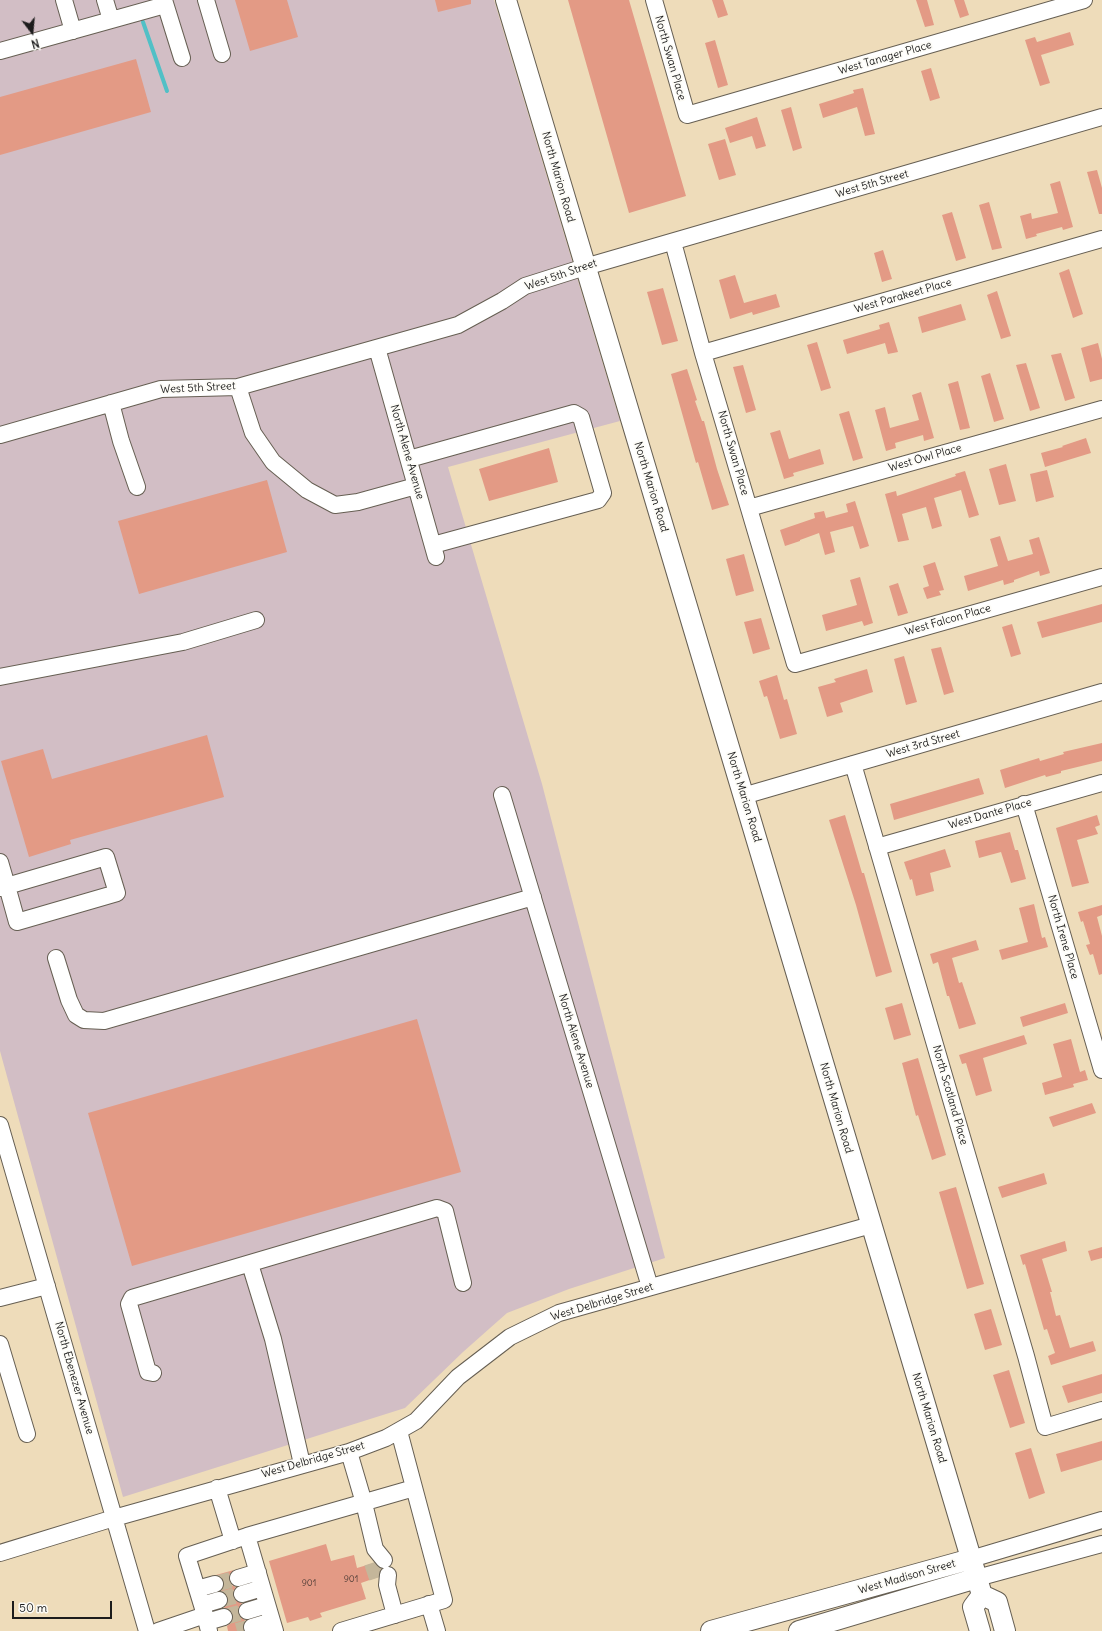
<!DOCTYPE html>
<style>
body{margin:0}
#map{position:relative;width:1102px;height:1631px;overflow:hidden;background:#eedcba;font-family:Delius,sans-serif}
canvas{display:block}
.north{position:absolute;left:12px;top:12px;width:40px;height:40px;-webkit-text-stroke:3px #fdfcf7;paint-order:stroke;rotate:164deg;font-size:11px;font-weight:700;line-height:16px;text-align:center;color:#1c1c1c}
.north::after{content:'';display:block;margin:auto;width:14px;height:18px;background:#1c1c1c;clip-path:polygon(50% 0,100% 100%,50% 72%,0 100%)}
.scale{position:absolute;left:12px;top:1601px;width:100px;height:18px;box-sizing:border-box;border:2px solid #1c1c1c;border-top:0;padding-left:5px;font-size:12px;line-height:14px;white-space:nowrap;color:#1c1c1c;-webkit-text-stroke:3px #fdfcf7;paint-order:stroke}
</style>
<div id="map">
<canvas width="1102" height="1631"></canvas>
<div class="north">N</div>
<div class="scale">50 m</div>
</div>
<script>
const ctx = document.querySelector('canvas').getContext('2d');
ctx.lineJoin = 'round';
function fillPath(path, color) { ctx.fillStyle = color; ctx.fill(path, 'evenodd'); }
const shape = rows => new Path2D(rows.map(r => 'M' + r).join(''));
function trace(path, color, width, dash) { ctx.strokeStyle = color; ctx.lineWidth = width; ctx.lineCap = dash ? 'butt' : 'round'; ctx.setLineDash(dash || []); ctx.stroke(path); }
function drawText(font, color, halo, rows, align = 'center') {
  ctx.font = font + ' Delius,sans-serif'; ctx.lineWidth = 3.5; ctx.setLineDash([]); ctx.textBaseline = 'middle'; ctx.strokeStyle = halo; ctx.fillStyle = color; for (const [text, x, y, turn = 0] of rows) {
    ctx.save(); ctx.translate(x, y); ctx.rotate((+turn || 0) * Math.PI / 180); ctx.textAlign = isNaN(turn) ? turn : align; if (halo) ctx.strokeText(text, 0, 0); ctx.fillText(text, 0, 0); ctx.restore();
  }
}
fillPath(shape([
 [0,0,494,0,620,421,448,467,542,784,665,1258,569,1289,507,1313,463,1352,405,1408,123,1497,0,1051]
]), '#d2bec5');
trace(shape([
 [143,22,167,91]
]), '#51c0c6', 4);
fillPath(shape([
 [235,0,287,0,298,37,250,51],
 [435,0,471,0,471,4,438,12],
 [568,0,629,0,686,196,629,213],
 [712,0,723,0,728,15,718,18],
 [916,0,927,0,934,25,925,27],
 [954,0,964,0,969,15,960,18],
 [1070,32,1074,45,1041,55,1050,83,1040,86,1025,40,1035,37,1037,42],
 [715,40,728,85,718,88,705,43],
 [136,59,151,112,0,155,0,97],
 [931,68,940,98,930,101,921,71],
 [863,88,875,134,865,136,857,107,823,118,819,104,854,93,853,90],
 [791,107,802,148,793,151,781,110],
 [757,117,766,146,756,149,752,136,730,143,725,128],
 [725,139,736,175,719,180,708,144],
 [1097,170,1102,188,1102,214,1099,214,1087,172],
 [1060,181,1073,227,1063,230,1062,227,1036,234,1037,236,1026,239,1020,216,1031,213,1032,219,1058,213,1050,184],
 [989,202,1002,248,992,250,979,205],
 [952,212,966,258,956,261,942,215],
 [883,250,892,279,882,282,874,253],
 [1069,269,1083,314,1073,318,1059,273],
 [735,275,744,303,776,294,780,307,753,315,752,312,730,319,719,280],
 [663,288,678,341,662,345,647,292],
 [997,291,1011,336,1001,339,987,295],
 [961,304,966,320,922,333,918,317],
 [889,322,898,352,888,354,885,343,847,354,843,340,880,329,879,325],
 [817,342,831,388,821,391,807,345],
 [1098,343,1102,359,1102,379,1090,382,1081,348],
 [1061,353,1075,398,1065,401,1051,355],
 [1026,363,1040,408,1030,411,1016,365],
 [743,365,756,410,746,413,733,367],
 [687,369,697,400,695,401,702,421,704,421,717,469,729,505,712,510,698,462,696,463,671,374],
 [990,373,1004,419,994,422,981,376],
 [958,381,970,428,960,430,948,384],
 [921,392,934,438,924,441,923,435,895,443,896,448,886,451,875,410,885,407,890,428,919,420,912,395],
 [849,411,863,458,853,461,839,414],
 [780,430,789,459,820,449,824,464,793,473,794,476,784,479,770,433],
 [1086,438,1091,453,1045,467,1041,453,1063,447,1062,446],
 [549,448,558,482,489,501,479,469],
 [1006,464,1016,501,999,505,989,469],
 [1047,470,1054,497,1036,502,1030,474],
 [965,471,979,515,969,518,961,490,934,498,942,526,932,529,926,507,902,514,909,540,898,542,885,494,896,491,897,496,956,476,955,474],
 [267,480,287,552,139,594,118,521],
 [855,501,869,546,860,549,853,526,830,532,835,552,825,555,819,533,800,540,800,541,785,546,780,530,815,518,814,513,824,511,826,518,848,512,846,504],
 [1000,536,1008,561,1033,554,1029,540,1039,537,1050,573,1040,576,1039,571,1014,580,1014,582,1004,585,1003,580,968,591,964,576,998,566,990,539],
 [744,554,754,591,736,596,726,559],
 [935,562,944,590,939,591,941,595,927,599,923,588,929,586,923,566],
 [860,577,873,623,864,626,862,621,826,631,822,615,857,605,850,580],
 [898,583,908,613,898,616,889,586],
 [1102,604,1102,622,1042,638,1037,622],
 [761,618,770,649,753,654,744,622],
 [1012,624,1021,654,1011,657,1002,627],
 [941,647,954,692,944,695,931,649],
 [904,656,917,702,906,705,894,659],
 [867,669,873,692,840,703,843,712,827,717,818,687,836,682,834,679],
 [777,675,784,700,787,699,797,734,780,739,767,696,764,697,759,681],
 [207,735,224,797,70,840,71,844,29,857,1,761,43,749,52,779],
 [1102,743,1102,761,1061,771,1061,773,1046,777,1045,775,1005,788,1000,770,1039,758,1040,761,1064,754,1063,752],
 [979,778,984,794,894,820,890,804],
 [845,815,862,873,864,873,892,972,876,977,856,905,829,820],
 [1097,815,1100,825,1095,827,1098,834,1077,840,1089,883,1072,887,1056,828],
 [1010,832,1015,850,1018,850,1026,879,1011,883,1001,852,979,858,975,841],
 [945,849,951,867,930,873,934,891,916,896,912,879,910,880,904,862],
 [1034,904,1042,938,1045,937,1048,947,1002,960,999,950,1028,942,1019,908],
 [1102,905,1102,915,1097,917,1102,936,1102,974,1099,975,1093,954,1090,955,1086,945,1090,944,1083,921,1081,922,1078,912],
 [976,940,979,950,952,958,959,983,962,982,976,1024,959,1029,949,996,947,996,938,962,933,964,930,954],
 [902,1003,911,1035,894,1040,885,1008],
 [1065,1003,1068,1013,1023,1027,1020,1017],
 [417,1019,461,1172,132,1266,88,1113],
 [1024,1035,1027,1044,983,1058,992,1091,976,1096,966,1063,962,1064,959,1055],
 [1071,1039,1080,1072,1085,1070,1088,1080,1073,1084,1074,1087,1045,1095,1042,1083,1062,1077,1053,1044],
 [918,1058,946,1155,932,1160,918,1115,916,1116,902,1063],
 [1092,1103,1096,1113,1053,1127,1049,1117],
 [1044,1173,1047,1184,1002,1198,998,1187],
 [956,1187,984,1284,967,1289,939,1192],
 [1065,1241,1067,1251,1042,1259,1052,1292,1050,1292,1056,1316,1060,1315,1070,1348,1093,1341,1096,1351,1051,1365,1048,1356,1055,1353,1047,1329,1044,1330,1025,1264,1023,1265,1020,1255],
 [1102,1247,1102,1258,1091,1261,1088,1251],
 [991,1309,1002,1345,985,1350,974,1314],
 [1009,1370,1025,1423,1010,1428,993,1375],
 [1102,1374,1102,1393,1068,1403,1062,1386],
 [1102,1441,1102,1460,1061,1472,1056,1454],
 [1031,1448,1045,1493,1029,1499,1015,1453],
 [326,1544,331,1561,354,1555,357,1568,374,1563,381,1569,378,1577,361,1583,366,1599,320,1613,322,1617,310,1621,308,1617,287,1623,269,1561],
 [234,1570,229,1575,229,1580,231,1585,236,1587,233,1591,233,1597,236,1601,242,1603,238,1608,238,1613,241,1618,245,1620,243,1625,244,1631,228,1631,227,1626,231,1623,233,1615,230,1610,224,1608,228,1603,228,1598,226,1593,221,1591,224,1586,224,1581,221,1577,216,1575]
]), '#e39a85');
trace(shape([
 [372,1563,377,1578],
 [215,1584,238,1578],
 [219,1600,242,1594],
 [224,1617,247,1611],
 [237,1631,252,1627]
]), '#c4b69a', 16, [16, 8]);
const minor = shape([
 [64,0,73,31],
 [105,0,111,20],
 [164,0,182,58],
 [206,0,222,54],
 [654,0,687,115,1084,0],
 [0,51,165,5],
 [673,242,703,353,795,664,1102,577],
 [377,348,436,557],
 [703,353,1102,239],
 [238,387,253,433,273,462,307,490,335,505,358,502,416,486],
 [111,403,121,441,137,487],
 [0,435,161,389,238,387,458,325,502,301,525,286,585,267,1102,117],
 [409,459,574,413,581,417,603,493,598,500,433,545],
 [749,508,1102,409],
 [0,677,183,642,256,620],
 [853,764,1026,1356,1045,1427,1102,1410],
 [502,795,650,1287],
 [743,796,1102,692],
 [1024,804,1102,1070],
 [877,847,1102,783],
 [0,862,7,886,17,922,117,893,106,857,7,886,0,888],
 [56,958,69,1000,76,1015,84,1020,104,1021,533,897],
 [0,1125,147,1631],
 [250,1264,273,1339,302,1464],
 [0,1298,47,1286],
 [0,1344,27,1434],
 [153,1373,148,1372,129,1304,132,1298,437,1208,445,1211,463,1283],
 [349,1452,364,1503,375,1549,384,1560],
 [217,1488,233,1541],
 [247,1536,414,1488],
 [0,1553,114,1518,349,1452,386,1438,416,1421,458,1377,510,1337,559,1313,871,1225],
 [971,1559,1102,1520],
 [388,1575,387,1585,395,1615],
 [238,1578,258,1572],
 [977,1578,1102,1544],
 [197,1589,215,1584],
 [242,1594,262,1588],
 [429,1604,437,1631],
 [202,1605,219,1600],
 [247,1611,267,1605],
 [205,1615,187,1556,247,1536,275,1631],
 [207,1622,224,1617],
 [252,1627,272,1621],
 [158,1631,205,1615,209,1631],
 [341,1631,444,1600,399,1431]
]);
const major = shape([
 [506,0,982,1595,997,1602,1005,1631],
 [711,1631,971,1559],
 [799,1631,977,1578],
 [980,1631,973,1607,982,1595]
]);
trace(minor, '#665f53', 18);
trace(major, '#665f53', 22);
trace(minor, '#fff', 16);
trace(major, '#fff', 20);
drawText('9px', '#4e3c36', null, [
 ["901",351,1579],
 ["901",309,1583]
]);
drawText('11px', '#1c1c1c', '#fdfcf7', [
 ["North Swan Place",670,58,74],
 ["West Tanager Place",885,58,-16],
 ["North Marion Road",558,177,74],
 ["West 5th Street",872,184,-16],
 ["West 5th Street",561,275,-19],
 ["West Parakeet Place",903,296,-16],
 ["West 5th Street",198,388,-3],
 ["North Alene Avenue",407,452,74],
 ["North Swan Place",733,453,74],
 ["West Owl Place",925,458,-16],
 ["North Marion Road",651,487,73],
 ["West Falcon Place",948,620,-16],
 ["West 3rd Street",923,744,-16],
 ["North Marion Road",744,797,73],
 ["West Dante Place",990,814,-16],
 ["North Irene Place",1063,937,74],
 ["North Alene Avenue",576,1041,73],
 ["North Scotland Place",950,1095,74],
 ["North Marion Road",836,1108,74],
 ["West Delbridge Street",602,1302,-17],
 ["North Ebenezer Avenue",74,1378,74],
 ["North Marion Road",929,1418,73],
 ["West Delbridge Street",313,1460,-16],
 ["West Madison Street",907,1577,-16]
]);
</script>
